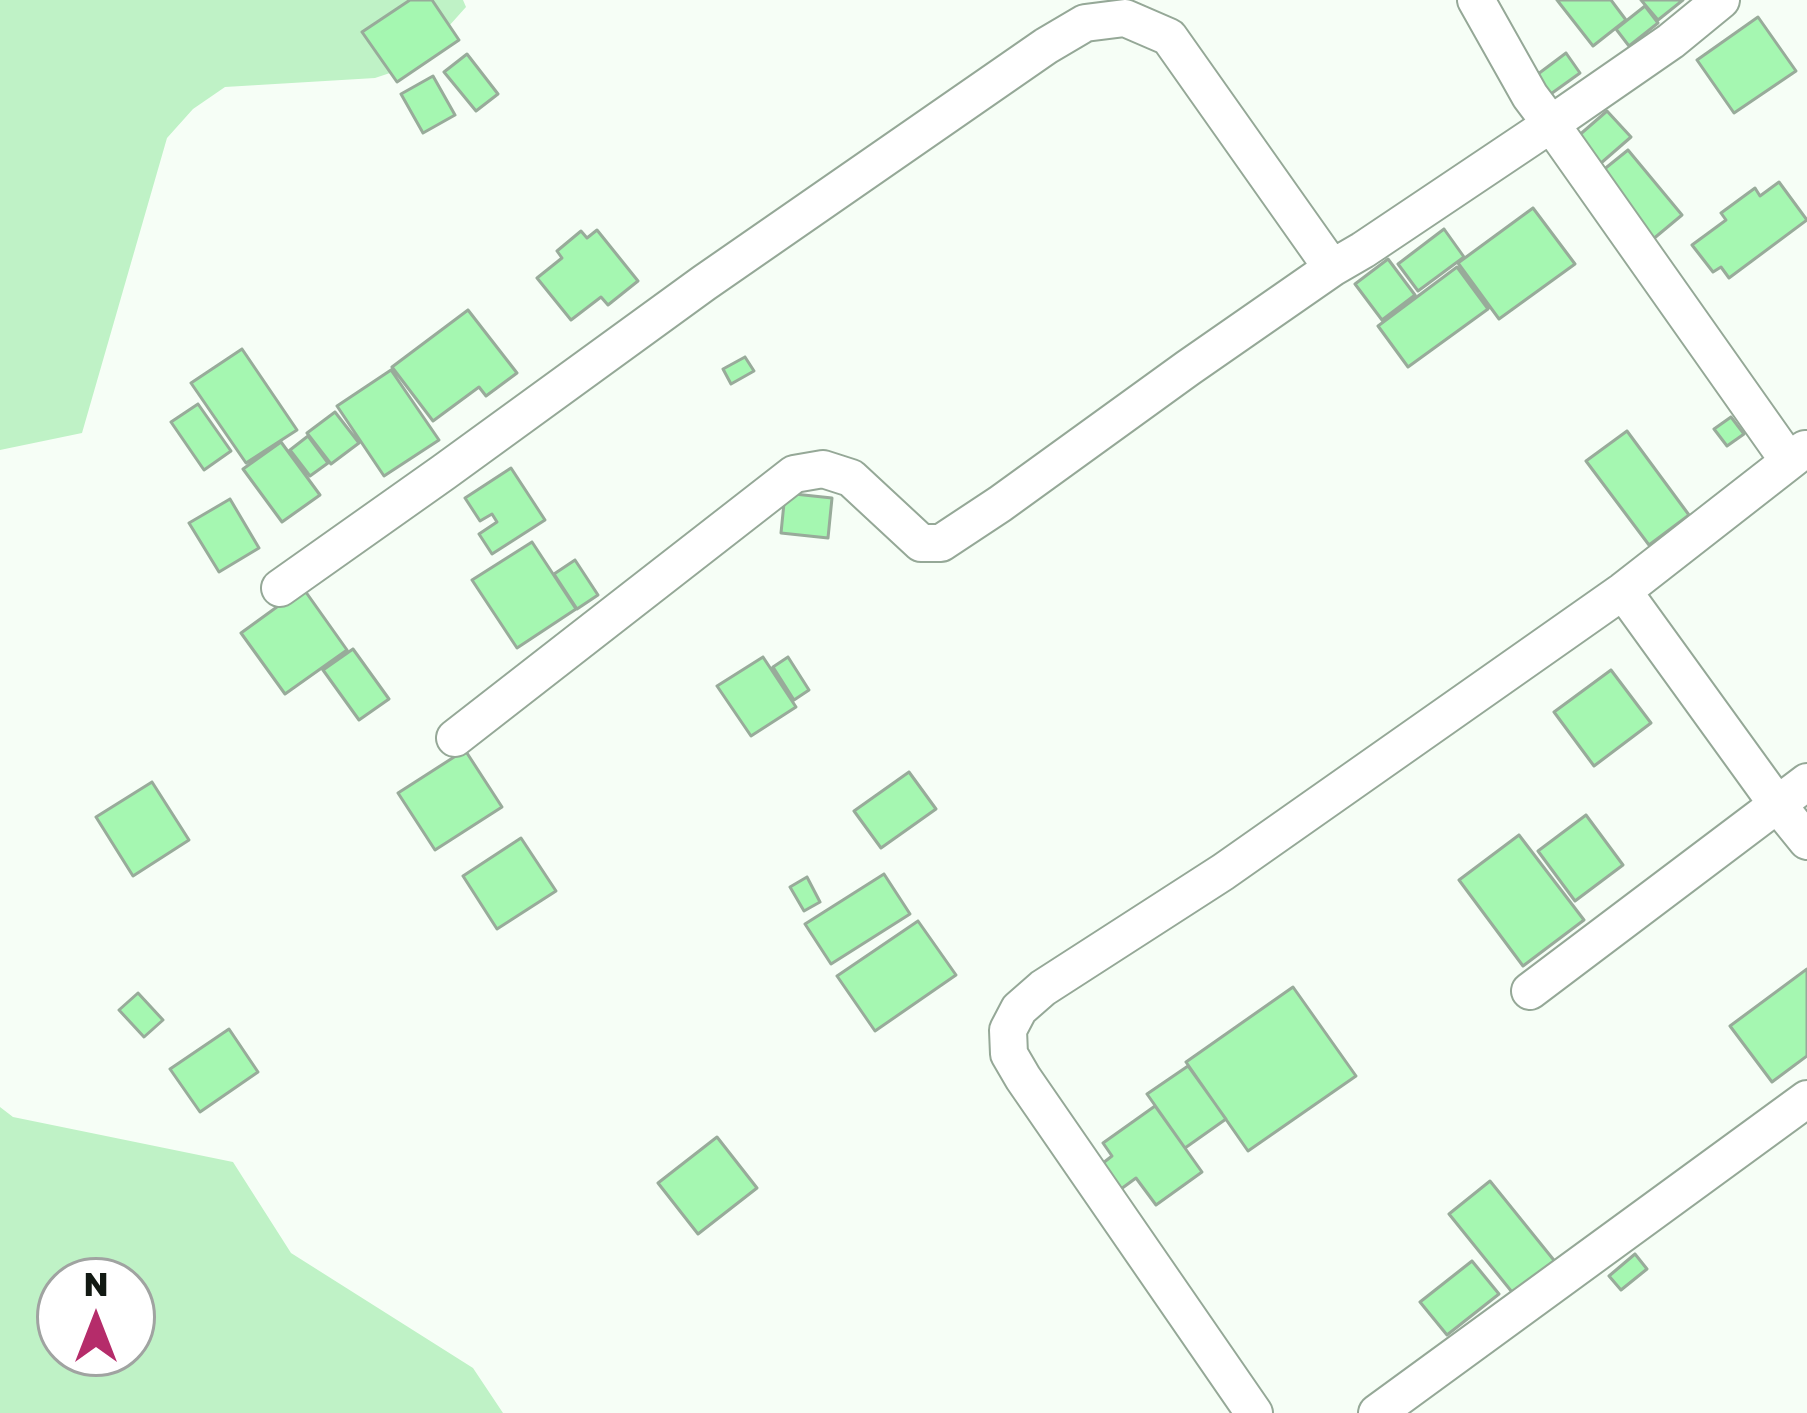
<!DOCTYPE html>
<style>
body{margin:0}
#map{position:relative;width:1807px;height:1413px;overflow:hidden;background:#f6fef6;font-family:"Golos Text",sans-serif}
canvas{display:block}
.north{position:absolute;left:36px;top:1257px;width:120px;height:120px;box-sizing:border-box;background:#fff;border:3px solid #a0a3a1;border-radius:50%;rotate:0deg;font-size:33px;font-weight:700;line-height:48px;text-align:center;color:#121913}
.north::after{content:'';display:block;margin:auto;width:42px;height:54px;background:#b52c6a;clip-path:polygon(50% 0,100% 100%,50% 72%,0 100%)}
</style>
<div id="map">
<canvas width="1807" height="1413"></canvas>
<div class="north">N</div>
</div>
<script>
const ctx = document.querySelector('canvas').getContext('2d');
ctx.lineJoin = 'round';
function fillPath(path, color) { ctx.fillStyle = color; ctx.fill(path, 'evenodd'); }
const shape = rows => new Path2D(rows.map(r => 'M' + r).join(''));
function trace(path, color, width, dash) { ctx.strokeStyle = color; ctx.lineWidth = width; ctx.lineCap = dash ? 'butt' : 'round'; ctx.setLineDash(dash || []); ctx.stroke(path); }
fillPath(shape([
 [0,0,463,0,466,7,414,65,375,78,225,87,193,109,167,138,82,433,0,450],
 [0,1107,13,1117,233,1162,291,1253,473,1368,503,1413,0,1413],
 [132,1281,132,1353,60,1353,60,1281]
]), '#bff2c6');
const building = shape([
 [410,0,432,0,459,40,397,82,362,32,410,0],
 [1557,0,1611,0,1626,20,1593,46,1557,0],
 [1641,0,1683,0,1658,20,1641,0],
 [1645,6,1658,23,1629,46,1616,29,1645,6],
 [1758,17,1796,71,1734,113,1697,60,1758,17],
 [1566,53,1580,73,1548,96,1534,77,1566,53],
 [467,54,498,94,476,111,444,72,467,54],
 [433,76,455,115,423,133,401,94,433,76],
 [1607,111,1631,137,1593,170,1569,144,1607,111],
 [1628,150,1682,215,1646,245,1592,179,1628,150],
 [1779,182,1807,220,1729,278,1721,267,1713,272,1692,245,1726,220,1721,213,1755,188,1760,196,1779,182],
 [1533,208,1575,264,1499,319,1458,263,1533,208],
 [1444,229,1464,257,1418,291,1398,264,1444,229],
 [597,230,638,281,608,305,601,297,571,320,537,278,562,258,557,251,581,231,587,238,597,230],
 [1388,259,1415,295,1382,320,1355,284,1388,259],
 [1457,267,1488,309,1408,367,1378,326,1457,267],
 [468,310,517,373,486,396,479,387,433,421,392,367,468,310],
 [242,349,297,430,246,463,191,383,242,349],
 [745,357,754,371,731,384,723,369,745,357],
 [391,370,439,440,384,476,337,406,391,370],
 [198,404,231,451,204,470,171,422,198,404],
 [335,412,359,443,331,464,307,433,335,412],
 [1731,417,1744,434,1727,446,1714,429,1731,417],
 [1627,431,1689,515,1649,545,1586,461,1627,431],
 [308,436,328,463,310,476,290,450,308,436],
 [281,442,320,495,282,522,243,469,281,442],
 [511,468,545,520,492,554,479,534,497,522,492,514,480,521,465,498,511,468],
 [785,493,832,498,828,538,781,533,785,493],
 [230,499,259,548,219,572,189,523,230,499],
 [532,542,576,609,517,648,472,580,532,542],
 [575,560,598,595,577,609,554,574,575,560],
 [303,588,347,650,285,694,241,633,303,588],
 [353,649,389,699,359,720,323,670,353,649],
 [763,657,796,707,751,736,717,686,763,657],
 [788,657,809,690,794,700,773,667,788,657],
 [1611,670,1651,723,1594,766,1554,712,1611,670],
 [465,750,502,807,435,850,398,793,465,750],
 [909,772,936,809,881,848,854,811,909,772],
 [152,782,189,840,133,876,96,817,152,782],
 [1586,815,1623,865,1575,901,1538,851,1586,815],
 [1519,835,1584,920,1523,966,1459,880,1519,835],
 [521,838,556,891,497,929,463,876,521,838],
 [884,874,910,914,831,964,805,924,884,874],
 [807,877,820,902,804,911,790,887,807,877],
 [918,921,956,975,875,1031,837,976,918,921],
 [1807,969,1807,1056,1772,1082,1730,1026,1807,969],
 [1293,987,1356,1076,1248,1151,1186,1062,1293,987],
 [138,993,163,1020,144,1037,119,1010,138,993],
 [229,1029,258,1072,200,1112,170,1069,229,1029],
 [1188,1066,1226,1119,1185,1148,1147,1094,1188,1066],
 [1155,1106,1202,1172,1156,1205,1136,1178,1121,1189,1103,1163,1112,1156,1103,1143,1155,1106],
 [717,1137,757,1188,698,1234,658,1183,717,1137],
 [1490,1181,1557,1264,1516,1297,1449,1214,1490,1181],
 [1635,1254,1647,1269,1621,1290,1609,1276,1635,1254],
 [1472,1261,1499,1294,1447,1335,1420,1302,1472,1261]
]);
fillPath(building, '#a5f7b1');
trace(building, '#98ab9a', 3);
const minor = shape([
 [1476,0,1530,96,1551,124,1671,41,1721,0],
 [280,588,444,472,704,283,1046,46,1085,23,1125,18,1169,37,1332,268],
 [1623,591,1777,804,1807,841],
 [455,738,794,474,823,469,851,478,921,543,941,543,1000,504,1188,368,1332,268,1363,250,1551,124,1788,460],
 [1530,991,1807,782],
 [1254,1413,1023,1078,1009,1054,1008,1030,1019,1009,1043,988,1223,872,1623,591,1805,449],
 [1377,1413,1807,1099]
]);
trace(minor, '#95a897', 40);
trace(minor, '#fff', 36);
</script>
